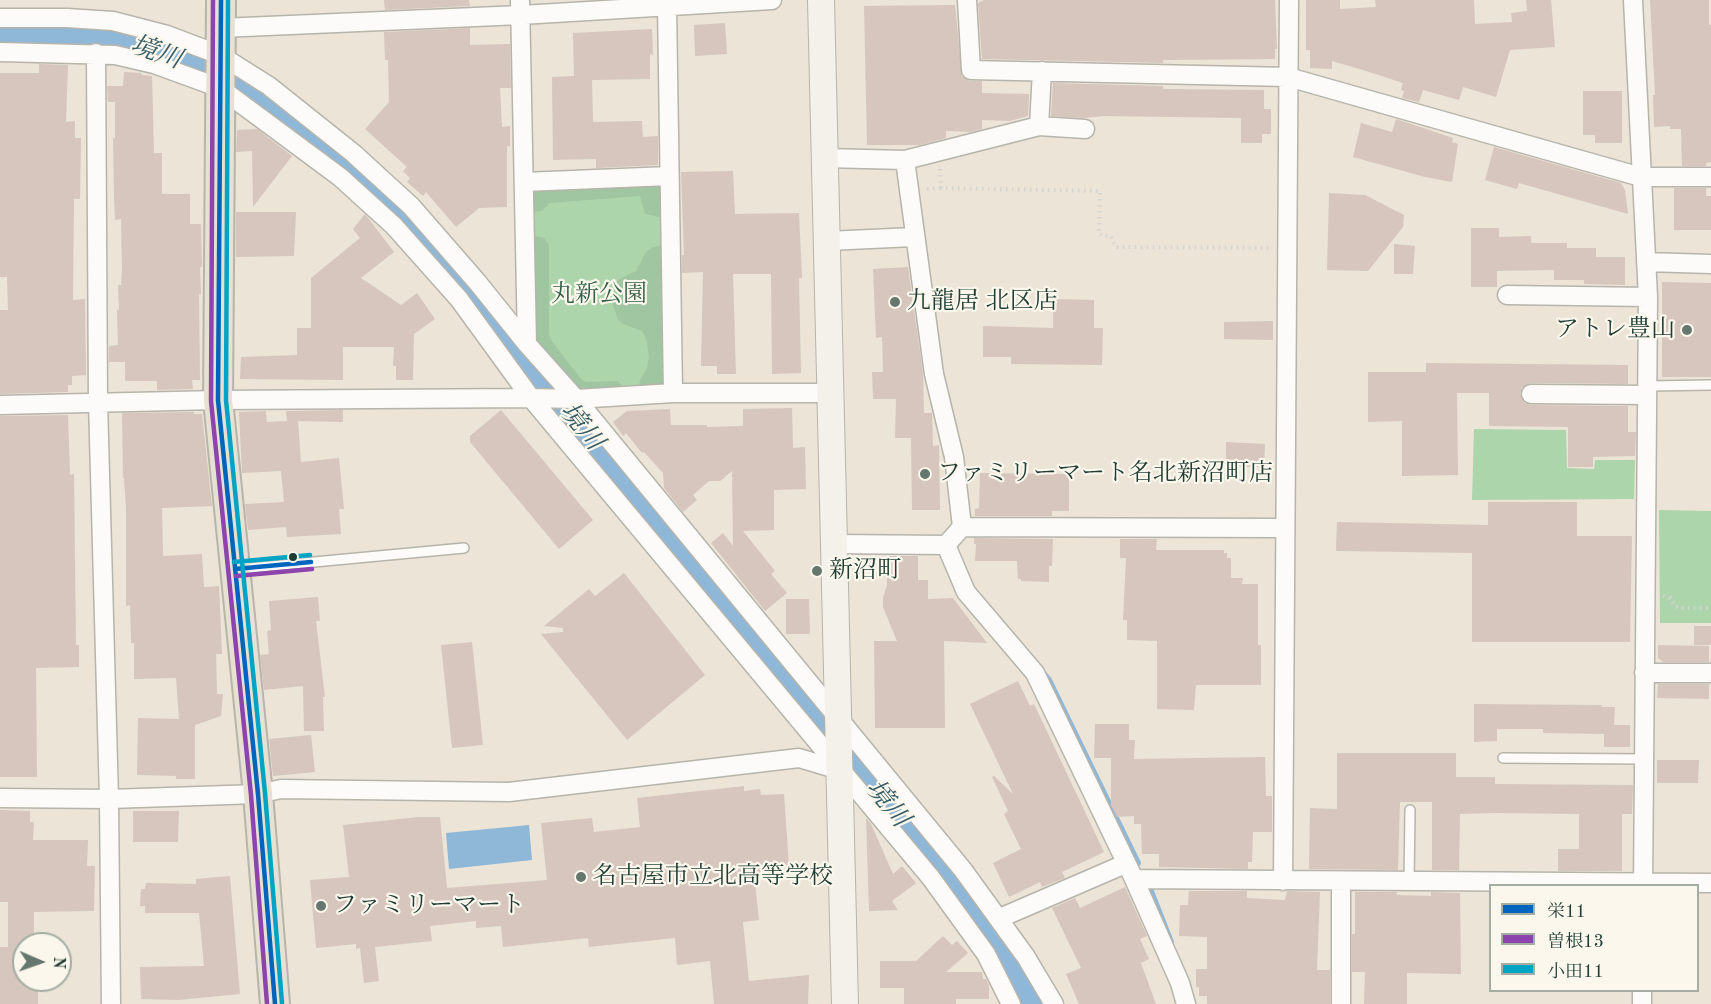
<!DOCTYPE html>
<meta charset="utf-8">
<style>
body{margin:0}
#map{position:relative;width:1711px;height:1004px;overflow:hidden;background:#ebe4d7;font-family:"Old Standard TT","Noto Serif JP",serif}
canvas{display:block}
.legend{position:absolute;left:1489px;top:884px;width:210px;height:108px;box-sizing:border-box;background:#fbf7ec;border:2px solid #a3ada2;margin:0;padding:8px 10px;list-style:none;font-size:18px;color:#1f3d34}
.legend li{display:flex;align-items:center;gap:12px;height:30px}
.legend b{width:30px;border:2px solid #a3ada2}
.north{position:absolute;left:12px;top:932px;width:60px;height:60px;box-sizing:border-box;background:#fbf7ec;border:2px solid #a3ada2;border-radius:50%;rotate:92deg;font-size:16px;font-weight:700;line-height:24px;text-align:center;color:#1f3d34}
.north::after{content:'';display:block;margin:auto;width:21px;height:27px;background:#66776d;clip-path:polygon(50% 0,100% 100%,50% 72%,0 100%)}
</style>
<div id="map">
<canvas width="1711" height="1004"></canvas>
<ul class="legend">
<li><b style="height:8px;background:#0065bd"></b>栄11</li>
<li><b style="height:8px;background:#8e44ad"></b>曽根13</li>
<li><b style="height:8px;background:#02a4c6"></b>小田11</li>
</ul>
<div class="north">N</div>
</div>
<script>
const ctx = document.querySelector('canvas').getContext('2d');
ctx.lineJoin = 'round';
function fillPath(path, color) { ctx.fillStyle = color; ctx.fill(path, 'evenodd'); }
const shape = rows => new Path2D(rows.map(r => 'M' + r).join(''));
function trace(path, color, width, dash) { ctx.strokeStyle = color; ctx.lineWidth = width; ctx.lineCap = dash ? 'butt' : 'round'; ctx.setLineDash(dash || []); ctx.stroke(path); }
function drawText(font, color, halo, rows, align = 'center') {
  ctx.font = font + ' "Old Standard TT","Noto Serif JP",serif'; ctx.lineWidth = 4.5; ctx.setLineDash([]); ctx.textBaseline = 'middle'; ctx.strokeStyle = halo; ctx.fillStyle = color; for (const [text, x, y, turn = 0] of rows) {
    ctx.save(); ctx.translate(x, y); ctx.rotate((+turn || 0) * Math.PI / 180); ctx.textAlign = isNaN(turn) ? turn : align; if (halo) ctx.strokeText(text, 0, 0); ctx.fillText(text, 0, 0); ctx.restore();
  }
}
fillPath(shape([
 [668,178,671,391,577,397,529,343,526,183],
 [1474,429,1566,430,1567,468,1594,469,1595,460,1635,460,1634,499,1472,500],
 [1659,510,1711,511,1711,623,1660,623]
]), '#acd5ac');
fillPath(shape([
 [668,178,665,216,659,217,645,214,640,196,550,203,542,211,533,212,526,183],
 [536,236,544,238,549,245,549,334,551,340,581,379,586,382,618,381,624,388,577,397,529,343,529,237],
 [663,245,671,391,639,387,640,380,647,368,649,357,646,338,642,331,623,324,618,320,611,299,611,289,618,280,636,271,646,252,651,248]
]), '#a0c5a1');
fillPath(shape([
 [529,825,532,860,449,869,446,833]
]), '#8fb7d8');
trace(shape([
 [1043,673,1049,680,1138,863],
 [1151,891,1171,942]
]), '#8fb7d8', 6);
trace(shape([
 [0,36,105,37,156,50,243,86,291,119,375,186,497,323,949,882,1016,970,1034,1004]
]), '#8fb7d8', 38);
fillPath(shape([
 [384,0,469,0,470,6,385,10],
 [984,0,1275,0,1277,49,1275,49,1275,59,1163,60,1163,63,982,59,978,3],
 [1306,0,1340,0,1340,9,1376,7,1375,0,1474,0,1475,24,1512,22,1511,13,1527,11,1526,0,1551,0,1555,47,1510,50,1496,97,1463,87,1459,100,1423,90,1419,102,1402,98,1404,91,1401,90,1403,83,1366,71,1332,61,1332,69,1310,68,1310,50,1306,50],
 [1650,0,1709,0,1709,25,1711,25,1711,162,1706,163,1706,166,1682,166,1681,129,1670,129,1670,126,1654,127,1653,95,1655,95],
 [955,5,962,76,970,81,982,81,982,93,1029,94,1028,116,1010,121,982,120,982,129,971,132,946,131,946,138,920,145,867,145,864,6],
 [725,23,727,54,695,56,694,25],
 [470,28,470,45,510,44,511,88,500,88,502,127,510,126,510,146,507,146,507,207,479,208,456,227,426,192,423,196,407,182,410,178,403,171,407,167,365,129,389,102,388,60,385,60,384,32],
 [652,29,653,55,650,54,650,79,592,80,593,122,642,121,643,137,658,136,658,165,596,168,596,159,553,160,552,77,574,76,573,33],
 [39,64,68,65,66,122,75,121,75,138,81,138,80,199,74,199,73,300,85,299,86,375,72,376,72,385,68,385,68,392,0,394,0,310,8,310,7,277,0,277,0,73,39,73],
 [124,72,141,73,142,75,152,76,154,153,162,153,162,194,190,194,190,224,201,224,202,267,200,267,201,294,199,294,200,380,192,380,193,389,157,390,157,381,125,381,125,362,109,362,109,346,118,345,117,310,119,310,118,285,121,285,122,270,121,219,115,220,114,195,113,138,115,138,115,102,108,102,107,86,123,86],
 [1053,83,1163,86,1163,89,1264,90,1264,109,1271,109,1271,134,1262,134,1262,143,1241,143,1241,118,1104,116,1083,118,1051,116],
 [1583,91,1622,91,1622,143,1595,143,1595,135,1583,135],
 [1396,119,1453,138,1452,142,1458,144,1452,182,1425,177,1353,157,1361,123,1392,132],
 [257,129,292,156,253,207,252,151,236,152,237,130],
 [1494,147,1621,183,1625,190,1628,214,1519,183,1517,189,1485,180],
 [733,171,735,214,799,213,802,278,799,278,801,373,772,374,771,274,733,274,736,374,717,374,717,366,701,366,703,272,682,273,682,255,684,255,681,172],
 [1674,188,1706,188,1706,196,1711,196,1711,230,1674,230],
 [1329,193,1365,195,1404,215,1403,227,1368,271,1327,270],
 [236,212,296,212,294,256,236,257],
 [365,214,394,252,361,278,401,305,417,293,435,319,414,334,413,380,396,380,396,366,393,366,394,347,343,347,343,380,240,379,241,357,297,355,297,328,311,328,311,278,360,238,353,229],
 [1471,228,1499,228,1499,237,1531,236,1531,243,1567,243,1567,248,1596,248,1596,257,1625,257,1625,285,1584,284,1584,280,1554,280,1554,270,1497,271,1497,287,1471,287],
 [1394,244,1415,246,1413,274,1394,274],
 [908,267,923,373,924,413,932,413,933,446,939,445,940,510,912,510,911,438,895,438,896,399,873,399,872,372,883,372,882,337,876,338,873,269],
 [1662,282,1711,283,1711,377,1662,377],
 [1053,299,1094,300,1094,328,1103,328,1102,365,1011,364,1011,357,983,357,983,326,1053,328],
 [1273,321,1273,340,1224,339,1224,322],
 [1426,363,1628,365,1628,384,1531,383,1522,388,1520,394,1525,403,1531,405,1628,406,1628,432,1636,432,1635,456,1593,457,1593,467,1568,467,1568,427,1489,426,1489,393,1457,393,1458,475,1402,476,1402,421,1368,422,1368,372,1426,372],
 [792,408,793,448,805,447,806,489,774,490,774,530,743,531,775,571,771,574,787,593,765,611,711,543,723,533,733,546,732,471,720,481,709,481,693,495,697,500,683,512,664,488,663,473,644,452,642,453,626,433,623,436,613,422,627,411,670,409,671,425,707,425,707,427,743,426,743,409],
 [343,410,343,422,298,421,301,462,339,458,344,509,339,509,341,534,287,537,286,527,248,530,245,504,284,502,281,471,242,473,239,412,266,411,267,422,287,421,286,411],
 [501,410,593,520,559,549,470,442,470,436],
 [194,412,194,414,202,414,212,506,162,508,163,556,202,554,204,587,219,586,222,654,216,654,217,694,223,694,221,716,195,725,195,779,176,779,176,776,137,775,138,718,179,719,176,678,134,679,134,643,131,643,130,605,126,606,126,507,124,478,123,478,122,413],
 [68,415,70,475,74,474,76,645,79,645,79,667,36,668,37,777,0,777,0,416],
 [1226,442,1265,444,1264,467,1226,467],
 [980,473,1069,474,1069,511,1052,511,1052,516,975,516,975,509,979,508],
 [1488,502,1577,502,1577,536,1632,536,1630,642,1472,642,1472,553,1336,551,1337,522,1488,525],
 [974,538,1053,539,1052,566,1049,566,1049,582,1021,581,1021,579,1018,579,1017,561,975,561,976,544,974,544],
 [1120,539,1157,539,1156,550,1224,550,1224,553,1227,553,1227,558,1231,558,1231,578,1243,578,1242,584,1258,584,1258,645,1261,645,1261,685,1196,685,1194,710,1157,709,1157,641,1127,640,1127,620,1123,620,1126,558,1120,558],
 [887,556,918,556,918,580,928,580,928,599,953,598,987,643,944,641,945,728,875,728,874,641,897,641,883,607,883,598,887,585],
 [624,573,705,675,627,740,541,634,563,632,563,628,544,626,589,589,595,596],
 [318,597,320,621,316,621,325,697,323,697,324,731,304,731,303,686,264,690,260,655,269,654,267,631,271,630,269,601],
 [786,599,809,599,810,634,786,634],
 [1694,626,1711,626,1711,645,1694,645],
 [472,642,483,745,452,748,441,645],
 [1658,645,1709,646,1709,662,1663,662,1658,658],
 [1018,681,1030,706,1034,704,1104,852,1062,872,1065,878,1042,887,1040,882,1009,897,993,863,1021,849,1004,814,1008,811,992,777,994,776,1013,794,970,704],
 [1658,684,1709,684,1709,699,1657,698],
 [1474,704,1602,705,1602,707,1615,707,1614,725,1630,725,1630,747,1604,747,1604,734,1543,733,1543,729,1497,729,1497,741,1474,742],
 [1095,724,1129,724,1129,740,1135,740,1134,759,1265,757,1266,796,1272,796,1272,832,1253,832,1252,862,1248,862,1248,869,1159,867,1159,854,1142,854,1141,824,1134,824,1134,816,1117,817,1111,805,1111,758,1094,758],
 [311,735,315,772,273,776,269,739],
 [1337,753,1456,753,1456,777,1495,777,1495,784,1633,785,1632,814,1622,814,1622,871,1558,871,1558,849,1579,849,1579,814,1495,813,1460,814,1459,870,1432,870,1432,802,1400,802,1398,870,1309,869,1310,808,1337,809],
 [1657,760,1699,760,1698,783,1657,783],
 [744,786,744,791,760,789,761,795,784,794,789,866,767,868,768,872,754,874,759,920,743,922,749,981,809,975,808,1004,714,1004,710,961,677,965,675,938,589,947,588,938,503,947,501,926,476,928,476,921,430,926,432,941,375,947,379,981,364,983,360,948,356,949,356,944,316,948,310,880,349,877,343,825,419,817,440,817,447,888,547,880,541,823,592,818,594,832,640,827,637,798],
 [0,810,30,811,30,822,34,822,33,840,88,840,87,866,95,866,94,911,34,912,34,944,24,944,24,980,38,980,38,1004,0,1004,0,947,8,947,8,902,0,902],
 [133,811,179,811,178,842,133,842],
 [866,818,871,824,893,874,902,866,916,883,892,901,898,910,869,911],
 [230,876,240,994,178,1000,141,999,140,967,204,966,199,913,145,913,145,906,140,906,141,889,145,889,146,883,196,884,196,879],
 [1125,887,1147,936,1140,939,1149,959,1141,963,1156,1004,1079,1004,1066,974,1081,968,1052,908,1075,898,1080,908],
 [1189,891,1247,891,1247,898,1285,900,1287,891,1320,892,1317,970,1330,970,1330,1004,1207,1004,1207,996,1199,996,1199,987,1196,987,1196,969,1207,969,1207,937,1179,936,1180,905,1188,905],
 [1355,892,1397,892,1397,895,1431,896,1431,892,1460,893,1461,974,1407,973,1407,1004,1364,1004,1365,972,1352,972,1352,934,1355,934],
 [943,936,952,945,957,941,968,953,946,972,982,972,983,979,986,979,989,985,989,999,956,999,956,1004,904,1004,904,988,880,988,880,961,916,961]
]), '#d6c6bd');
const lane = shape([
 [1647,386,1711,385],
 [239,569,464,548],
 [1503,758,1644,759],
 [1409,882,1410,810]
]);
const street = shape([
 [520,0,527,344],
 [967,0,971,70,1288,77,1641,177,1711,177],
 [1633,0,1648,297,1643,886],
 [667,6,673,393],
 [0,18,67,18,113,21,167,35,220,55,269,86,353,153,411,206,478,283,527,344,576,399,963,870,1026,957,1054,1004],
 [221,28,521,15,772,0],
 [0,52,115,55,154,64,220,88,340,177,394,226,459,299,531,398,931,878,986,954,1011,1004],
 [96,53,98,402,109,799,111,1004],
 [1042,71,1039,126,905,160,934,374,954,457,962,527,946,545,966,592,1035,673,1134,879,1180,983,1186,1004],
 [1039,126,1085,129],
 [825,158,905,160],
 [524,182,669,176],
 [827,241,914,237],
 [1646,262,1711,264],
 [1507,295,1648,297],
 [1531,394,1647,395],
 [0,405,218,400,531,398,576,399,673,393,831,393],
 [962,527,1284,528],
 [835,544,946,545],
 [1644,673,1711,673],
 [0,798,109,799,258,794,281,789,509,792,799,758,839,770],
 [1134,879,1711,883],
 [1283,881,1289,0],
 [1000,918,1125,864],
 [1341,1004,1341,881],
 [1642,1004,1642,990]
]);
const secondary = shape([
 [821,0,845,1004]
]);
const primary = shape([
 [221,0,218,400,258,794,275,1004]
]);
trace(lane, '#b6b4ab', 12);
trace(street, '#b6b4ab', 21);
trace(secondary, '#b6b4ab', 28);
trace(primary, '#b6b4ab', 32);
trace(shape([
 [940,169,941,188,1100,191,1099,233,1102,236,1111,236,1115,246,1118,247,1271,248],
 [927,189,941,188],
 [1663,596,1670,598,1675,606,1679,608,1711,608]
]), '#d4d4d0', 4, [1.5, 4.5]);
trace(lane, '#fcfbf9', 9);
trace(street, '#fcfbf9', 18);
trace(secondary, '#f4f1eb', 26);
trace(primary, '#e7e1d4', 28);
trace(shape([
 [221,0,218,400,258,794,275,1004],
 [235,569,311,562]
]), '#0065bd', 4.5);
trace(shape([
 [213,0,211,401,251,795,267,1004],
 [236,576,312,569]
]), '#8e44ad', 4.5);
trace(shape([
 [228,0,226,400,265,793,282,1003],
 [234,562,310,555]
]), '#02a4c6', 4.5);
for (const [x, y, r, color] of [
 [895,302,6,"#66776d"],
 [1687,330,6,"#66776d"],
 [925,474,6,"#66776d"],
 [293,557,5,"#1f3d34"],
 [817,571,6,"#66776d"],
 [581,877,6,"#66776d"],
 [321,906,6,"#66776d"]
]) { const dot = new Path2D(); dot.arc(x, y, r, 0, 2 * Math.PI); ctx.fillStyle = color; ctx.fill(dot); trace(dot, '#fbf7ec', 2); }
drawText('24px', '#356049', '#fbf7ec', [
 ["丸新公園",599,295]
]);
drawText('24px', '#1f3d34', '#fbf7ec', [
 ["九龍居 北区店",907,302],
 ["アトレ豊山",1675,330,"right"],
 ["ファミリーマート名北新沼町店",937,474],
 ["新沼町",829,571],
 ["名古屋市立北高等学校",593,877],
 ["ファミリーマート",333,906]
], 'left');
drawText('italic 26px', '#355c66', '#fbf7ec', [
 ["境川",156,53,19],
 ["境川",581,427,51],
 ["境川",887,804,51]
]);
</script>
